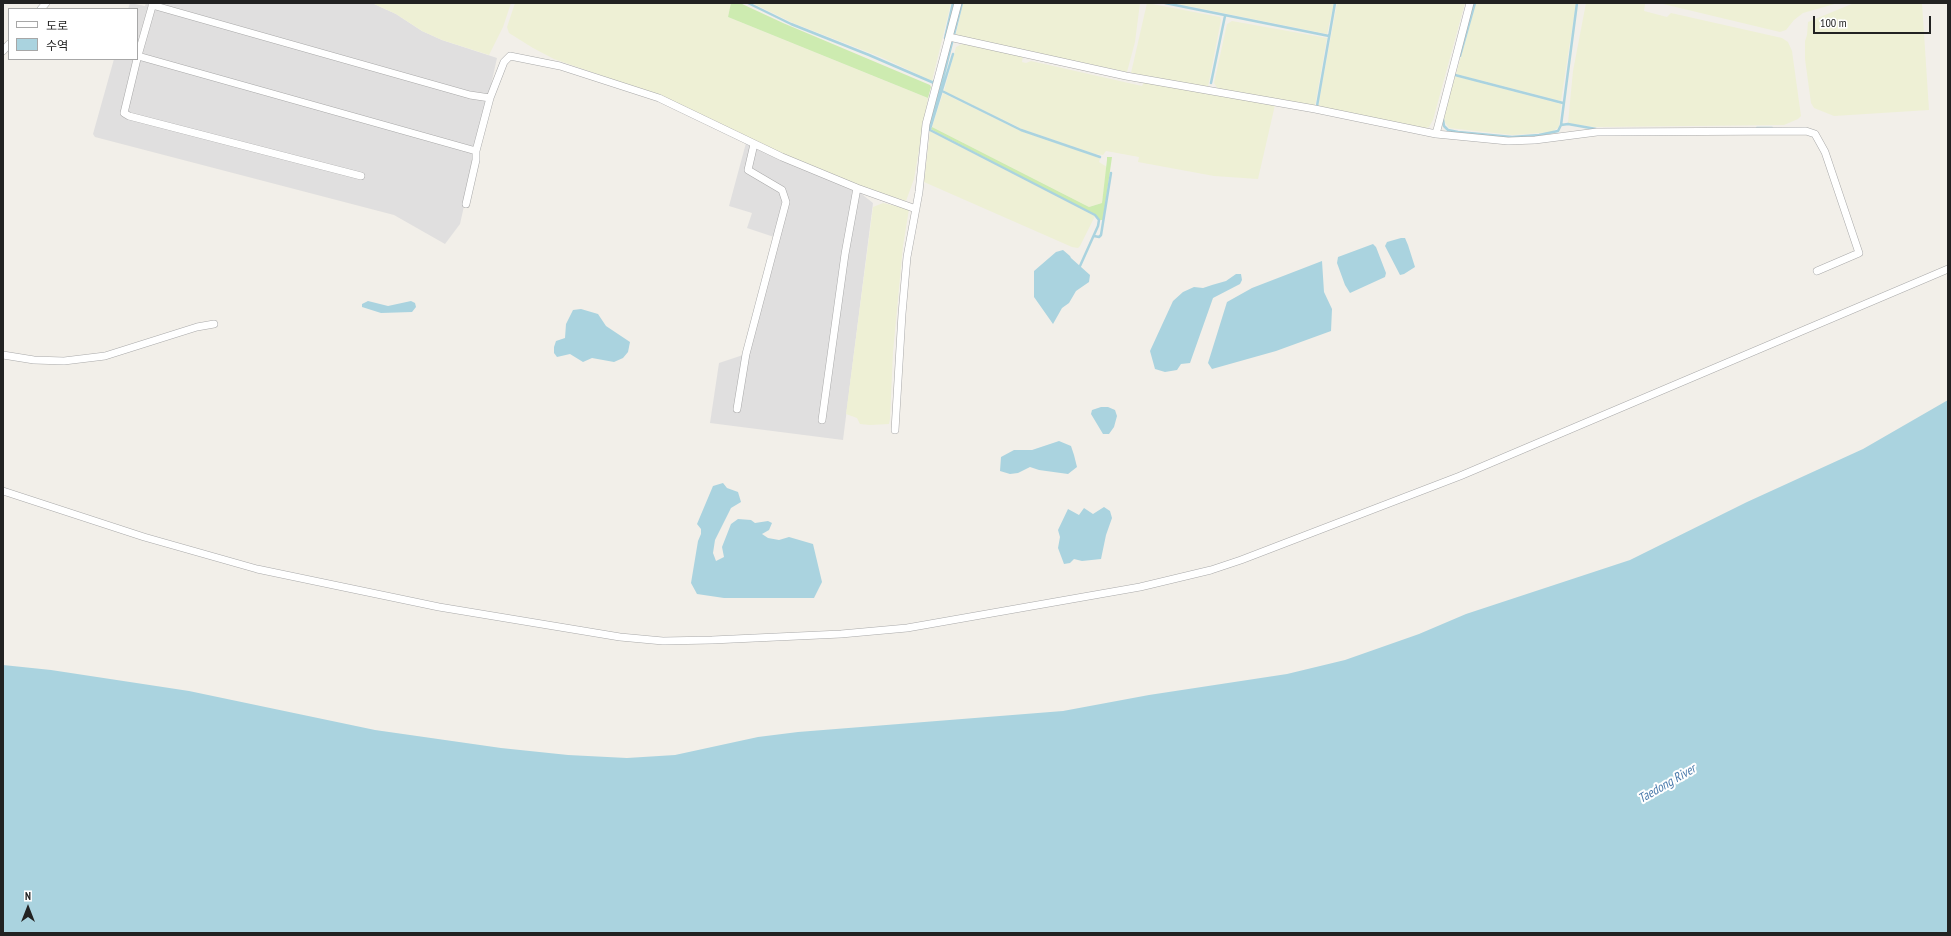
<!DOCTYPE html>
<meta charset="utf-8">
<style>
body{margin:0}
#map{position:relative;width:1951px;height:936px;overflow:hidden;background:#f2efe9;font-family:"PT Sans Narrow","Noto Sans KR",sans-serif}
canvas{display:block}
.frame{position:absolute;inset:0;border:4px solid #222;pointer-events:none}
.legend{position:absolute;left:8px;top:8px;width:130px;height:52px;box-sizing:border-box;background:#fff;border:1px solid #a7a7a7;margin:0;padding:5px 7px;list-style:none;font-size:12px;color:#222}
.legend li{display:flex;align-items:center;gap:8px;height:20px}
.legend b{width:20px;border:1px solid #a7a7a7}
.north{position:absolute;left:8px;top:888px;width:40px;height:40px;-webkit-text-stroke:3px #fff;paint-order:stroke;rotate:0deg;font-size:11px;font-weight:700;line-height:16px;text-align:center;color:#222}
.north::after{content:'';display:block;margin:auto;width:14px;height:18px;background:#222;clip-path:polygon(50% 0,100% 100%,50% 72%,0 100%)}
.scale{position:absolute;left:1813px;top:16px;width:118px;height:18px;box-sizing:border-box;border:2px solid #222;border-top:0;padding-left:5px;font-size:12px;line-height:14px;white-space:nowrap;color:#222;-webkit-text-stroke:3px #fff;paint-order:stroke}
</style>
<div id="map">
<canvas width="1951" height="936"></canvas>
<div class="frame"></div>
<ul class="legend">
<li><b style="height:5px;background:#fff"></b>도로</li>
<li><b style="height:11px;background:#aad3df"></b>수역</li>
</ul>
<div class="north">N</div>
<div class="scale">100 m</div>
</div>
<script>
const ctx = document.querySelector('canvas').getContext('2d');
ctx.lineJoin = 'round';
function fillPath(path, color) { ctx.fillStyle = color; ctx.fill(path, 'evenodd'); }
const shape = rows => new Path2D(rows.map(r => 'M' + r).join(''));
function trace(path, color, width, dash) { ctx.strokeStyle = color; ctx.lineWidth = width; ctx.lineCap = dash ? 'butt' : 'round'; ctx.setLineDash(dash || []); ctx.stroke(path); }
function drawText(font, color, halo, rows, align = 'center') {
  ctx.font = font + ' "PT Sans Narrow",sans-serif'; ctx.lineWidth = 4; ctx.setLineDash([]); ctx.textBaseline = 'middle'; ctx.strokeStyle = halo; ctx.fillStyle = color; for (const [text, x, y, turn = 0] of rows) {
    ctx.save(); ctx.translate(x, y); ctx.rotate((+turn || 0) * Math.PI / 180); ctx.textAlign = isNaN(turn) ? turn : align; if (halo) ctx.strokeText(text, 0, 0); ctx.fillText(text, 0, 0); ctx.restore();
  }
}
fillPath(shape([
 [130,3,145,6,146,3,372,3,396,14,422,31,442,40,497,58,460,224,445,244,394,215,95,137,93,134,114,59,137,59,137,9,128,9],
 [746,143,854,188,873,203,843,440,710,423,719,363,743,355,774,237,747,228,752,213,729,206]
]), '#e0dfdf');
fillPath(shape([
 [372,3,511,3,503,27,489,55,442,40,422,31,396,14],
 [515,3,732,3,728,17,928,98,914,179,906,201,858,186,783,156,660,96,554,59,533,48,509,33,507,27],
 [752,3,951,3,932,81,883,58,793,23],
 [963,3,1140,3,1135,42,1127,72,960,37,956,34],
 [1147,3,1220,17,1221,20,1208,87,1131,73],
 [1173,3,1334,3,1327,34],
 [1337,3,1465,3,1433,120,1429,127,1423,129,1318,107],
 [1476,3,1576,3,1561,101,1456,74],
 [1586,3,1639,3,1645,4,1644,11,1667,17,1671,13,1782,38,1788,42,1792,51,1801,116,1798,119,1784,125,1594,127,1568,123,1573,71],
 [1659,3,1838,3,1803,13,1794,20,1786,30,1780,32],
 [1854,3,1922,3,1929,110,1834,116,1814,108,1811,103,1805,59,1805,41,1807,35,1808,22],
 [1232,21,1327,38,1315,106,1218,89,1214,83,1227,24],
 [962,44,969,44,1023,55,1022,62,1026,63,1031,61,1142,86,1144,82,1275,105,1258,179,1214,176,1138,162,1139,157,1106,151,1103,155,1095,154,1022,129,944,91,956,47],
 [1455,76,1561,104,1559,127,1552,132,1513,135,1449,128,1444,121,1444,115],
 [943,93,1021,131,1100,158,1099,162,1107,167,1102,203,1089,207,932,127],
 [930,131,1095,216,1080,246,1078,248,1072,247,924,182],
 [883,203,909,209,903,246,893,352,890,419,889,424,870,425,860,424,857,418,846,414,873,207]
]), '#eef0d5');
fillPath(shape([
 [731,3,740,3,783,23,930,85,931,87,928,98,728,17],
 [932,127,1089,207,1102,203,1107,160,1107,157,1112,157,1103,220,1100,220,1095,215,934,131,931,129]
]), '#cdebb0');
fillPath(shape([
 [1401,238,1405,238,1408,245,1415,267,1404,274,1400,275,1385,246,1387,242],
 [1373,244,1376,247,1386,273,1385,277,1350,293,1345,285,1337,263,1338,257],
 [1063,250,1070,256,1071,258,1090,275,1089,282,1076,291,1069,303,1062,308,1053,324,1034,297,1034,271,1056,252],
 [1322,261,1324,292,1332,309,1331,331,1276,351,1212,369,1208,363,1227,302,1252,288],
 [1236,274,1241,274,1242,280,1240,284,1213,298,1190,363,1181,364,1177,370,1165,372,1155,369,1150,351,1173,301,1183,292,1194,287,1203,288,1212,285,1226,281],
 [368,301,388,306,411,301,415,303,416,307,412,312,381,313,362,307,362,304],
 [581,309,598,314,606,326,630,342,628,352,623,358,614,362,592,358,583,362,570,354,557,357,554,353,554,347,556,341,565,338,566,324,573,310],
 [1948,400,1948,933,3,933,3,665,51,670,189,691,375,730,501,748,568,755,627,758,675,755,758,737,798,732,1063,711,1149,695,1287,674,1345,660,1419,634,1466,614,1630,560,1747,502,1863,449],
 [1101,407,1108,407,1115,410,1117,416,1114,427,1109,434,1103,434,1091,414,1092,410],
 [1059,441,1071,446,1074,455,1077,467,1068,474,1039,470,1030,467,1018,473,1010,474,1000,471,1001,457,1014,450,1032,450],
 [723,483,727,488,738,492,741,502,731,508,715,540,713,553,716,561,724,557,722,547,731,524,738,519,751,520,755,523,768,521,772,523,769,530,762,534,768,538,779,540,789,537,813,544,822,582,814,598,724,598,697,594,691,583,698,541,701,534,701,529,697,524,713,486],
 [1104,507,1110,511,1112,518,1106,535,1101,559,1082,561,1074,559,1070,563,1064,564,1058,548,1060,537,1058,530,1068,509,1079,515,1084,508,1093,514]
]), '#aad3df');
trace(shape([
 [748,3,791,24,869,55,934,83,934,81],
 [962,3,940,90,931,118,930,130,1095,215,1099,220,1098,226,1080,266],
 [1165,3,1329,36],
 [945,38,953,3],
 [1460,56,1475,3],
 [1455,75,1563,103],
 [1211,83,1225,16],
 [940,90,1021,130,1100,157],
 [1317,106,1335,3],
 [1443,119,1444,126,1448,130,1458,132,1512,137,1539,135,1558,131,1561,125,1577,3],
 [1561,125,1568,124,1596,129],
 [1757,128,1772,128],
 [930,129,953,54],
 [1094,236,1099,237,1101,235,1111,173]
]), '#aad3df', 2.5);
const street = shape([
 [152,5,470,95,490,98],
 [41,9,46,3],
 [949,37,1126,76,1315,109,1436,134,1508,141,1535,140,1597,132,1806,131,1815,134,1825,152,1859,253,1817,271],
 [3,51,9,44],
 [138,56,476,151],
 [137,59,124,113,129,116,361,176],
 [137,59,153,3],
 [1436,134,1470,3],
 [466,204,476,160,476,151,490,98,504,62,510,56,560,66,659,98,782,157,857,188,916,209],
 [3,355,34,360,64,361,105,356,197,327,214,324],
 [737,409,746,354,786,202,782,190,748,170,754,144],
 [822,420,845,254,857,188],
 [895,430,902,314,907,257,919,192,926,124,958,3],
 [3,491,144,537,257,569,439,607,620,637,663,641,712,640,841,634,907,628,1140,587,1211,570,1241,560,1460,476,1948,269]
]);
trace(street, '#a9a9a9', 8);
trace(street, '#fff', 7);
drawText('italic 13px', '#4a7aab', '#fff', [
 ["Taedong River",1667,784,-30]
]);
</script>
